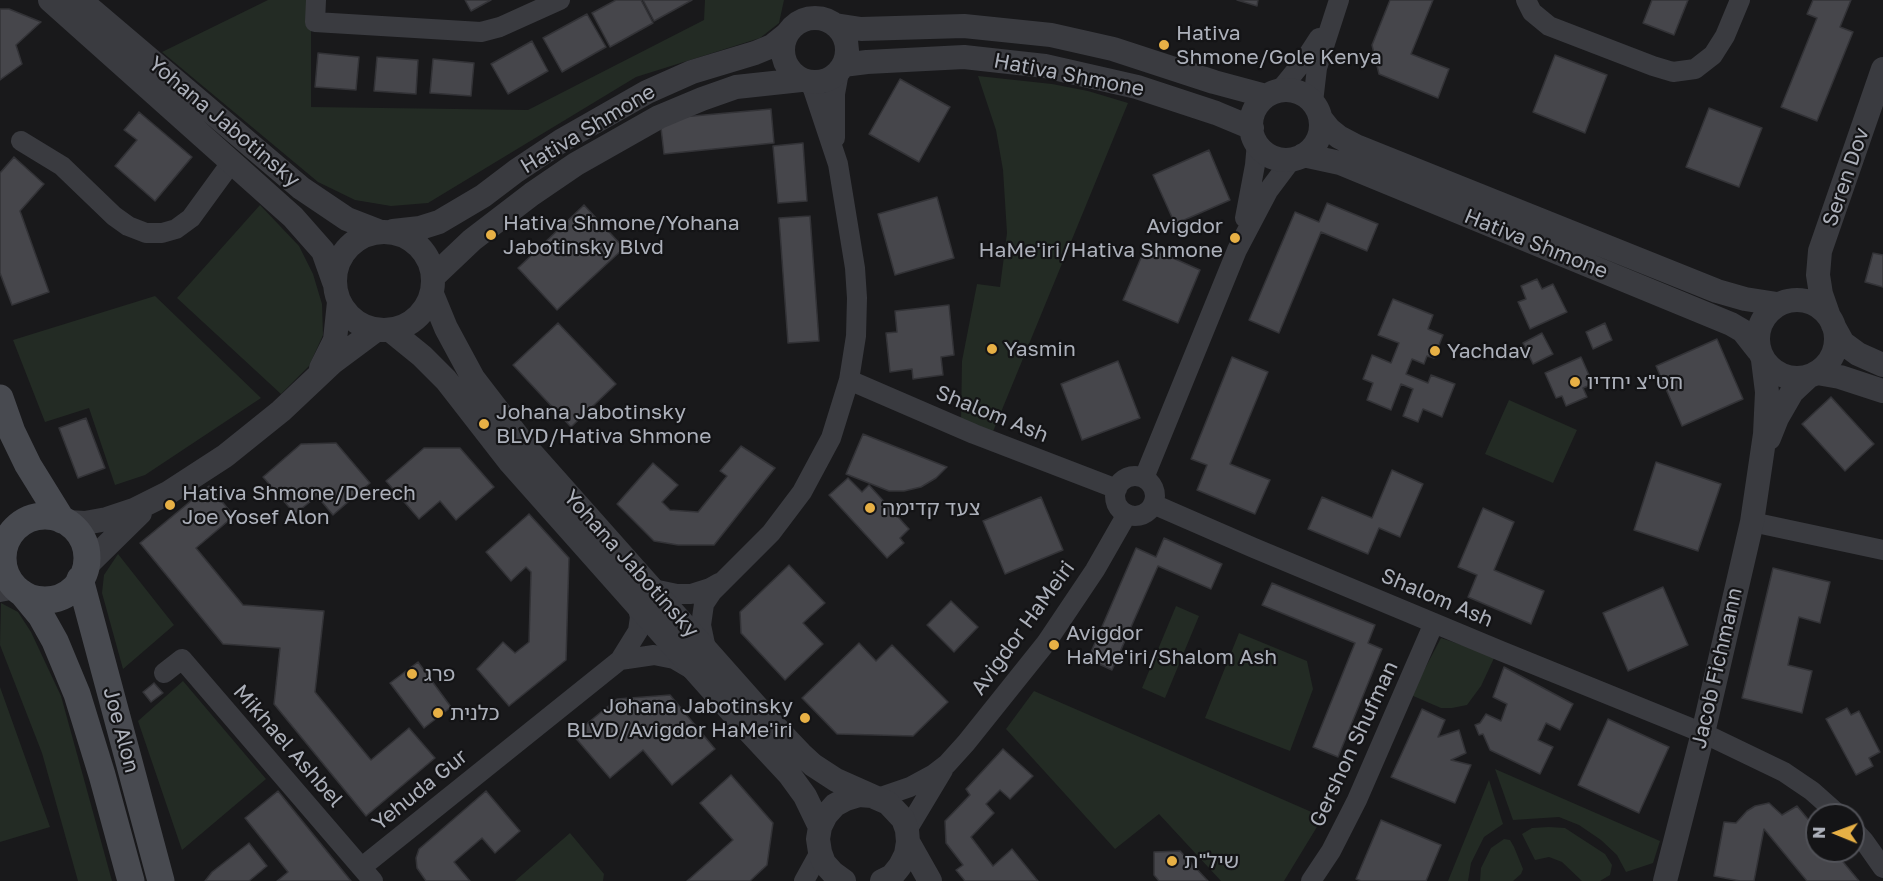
<!DOCTYPE html>
<meta charset="utf-8">
<style>
body{margin:0}
#map{position:relative;width:1883px;height:881px;overflow:hidden;background:#19191b;font-family:"Golos Text",sans-serif}
canvas{display:block}
.north{position:absolute;left:1805px;top:803px;width:60px;height:60px;box-sizing:border-box;background:#141416;border:2px solid #515258;border-radius:50%;rotate:271deg;font-size:16px;font-weight:700;line-height:24px;text-align:center;color:#acb0ba}
.north::after{content:'';display:block;margin:auto;width:21px;height:27px;background:#e7b045;clip-path:polygon(50% 0,100% 100%,50% 72%,0 100%)}
</style>
<div id="map">
<canvas width="1883" height="881"></canvas>
<div class="north">N</div>
</div>
<script>
const ctx = document.querySelector('canvas').getContext('2d');
ctx.lineJoin = 'round';
function fillPath(path, color) { ctx.fillStyle = color; ctx.fill(path, 'evenodd'); }
const shape = rows => new Path2D(rows.map(r => 'M' + r).join(''));
function trace(path, color, width, dash) { ctx.strokeStyle = color; ctx.lineWidth = width; ctx.lineCap = dash ? 'butt' : 'round'; ctx.setLineDash(dash || []); ctx.stroke(path); }
function drawText(font, color, halo, rows, align = 'center') {
  ctx.font = font + ' "Golos Text","Noto Sans Hebrew",sans-serif'; ctx.lineWidth = 4.5; ctx.setLineDash([]); ctx.textBaseline = 'middle'; ctx.strokeStyle = halo; ctx.fillStyle = color; for (const [text, x, y, turn = 0] of rows) {
    ctx.save(); ctx.translate(x, y); ctx.rotate((+turn || 0) * Math.PI / 180); ctx.textAlign = isNaN(turn) ? turn : align; if (halo) ctx.strokeText(text, 0, 0); ctx.fillText(text, 0, 0); ctx.restore();
  }
}
fillPath(shape([
 [268,0,311,0,311,107,528,110,704,20,705,0,784,0,779,23,760,38,636,77,428,203,391,206,355,200,318,182,162,52],
 [978,76,1052,84,1088,91,1128,103,992,434,961,423,962,361,977,284,1000,287,1007,233,1003,170,996,130],
 [260,205,299,246,313,274,322,304,323,335,309,366,281,394,177,298],
 [155,296,261,398,145,475,115,485,89,408,45,422,13,340],
 [1509,400,1577,430,1553,483,1485,454],
 [118,554,174,625,123,669,102,593,104,575],
 [1,603,18,612,31,632,61,696,112,881,78,881,42,753,0,645],
 [1176,606,1199,616,1165,698,1142,688],
 [1239,633,1307,661,1313,689,1290,751,1205,718],
 [1441,638,1495,656,1481,686,1467,705,1452,708,1441,708,1411,695],
 [183,681,266,779,182,850,138,721],
 [0,687,50,827,0,842],
 [1034,691,1323,817,1284,881,1221,881,1159,814,1115,849,1006,729],
 [1495,769,1660,841,1653,863,1626,872,1617,855,1601,840,1579,825,1559,817,1513,820],
 [1489,780,1503,824,1484,837,1471,863,1468,881,1448,881],
 [1549,827,1565,828,1605,854,1612,865,1610,875,1600,881,1582,881,1562,862,1549,857,1535,860,1522,834,1532,828],
 [570,833,604,874,603,881,515,881],
 [1504,839,1510,840,1514,847,1523,869,1521,874,1513,881,1480,881,1481,868,1491,848]
]), '#232b24');
const building = shape([
 [465,0,491,0,471,11,465,0],
 [616,0,641,0,653,23,610,47,592,13,616,0],
 [643,0,692,0,654,21,643,0],
 [1237,0,1258,0,1257,6,1237,0],
 [1390,0,1433,0,1411,54,1449,69,1438,98,1379,74,1372,45,1390,0],
 [1652,0,1688,0,1674,35,1643,23,1652,0],
 [1813,0,1851,0,1840,27,1853,32,1817,121,1781,107,1817,18,1807,14,1813,0],
 [0,9,9,9,41,22,16,45,22,64,0,80,0,9],
 [587,14,606,47,562,72,543,38,587,14],
 [532,41,548,71,508,94,491,64,532,41],
 [318,53,359,57,356,90,315,87,318,53],
 [1555,55,1607,75,1585,133,1533,112,1555,55],
 [377,57,418,60,416,94,374,91,377,57],
 [433,59,474,63,471,96,430,93,433,59],
 [900,79,950,107,919,162,869,134,900,79],
 [1709,108,1762,128,1739,187,1686,167,1709,108],
 [771,109,774,143,664,154,660,119,771,109],
 [139,112,192,157,155,201,115,166,137,140,124,130,139,112],
 [803,143,807,201,778,203,773,146,803,143],
 [1209,150,1230,200,1175,224,1153,175,1209,150],
 [14,157,44,184,20,211,49,292,12,305,0,273,0,173,14,157],
 [937,197,954,258,895,275,878,214,937,197],
 [1327,203,1378,224,1367,251,1321,232,1279,333,1249,320,1295,212,1319,222,1327,203],
 [584,205,624,248,557,310,518,268,584,205],
 [810,216,819,341,788,343,779,218,810,216],
 [1146,246,1200,270,1178,323,1123,300,1146,246],
 [1873,253,1883,255,1883,287,1865,282,1873,253],
 [1537,279,1542,289,1553,284,1567,312,1530,329,1518,302,1526,299,1521,286,1537,279],
 [1393,299,1433,315,1428,329,1443,335,1434,358,1427,356,1424,364,1412,359,1406,374,1428,383,1431,375,1455,384,1442,417,1423,409,1418,422,1403,416,1413,389,1401,384,1391,410,1367,400,1373,383,1363,379,1372,355,1391,363,1399,343,1378,335,1393,299],
 [949,305,954,355,941,357,943,375,913,379,912,369,890,372,886,333,897,332,895,311,949,305],
 [558,323,616,384,571,427,513,365,558,323],
 [1605,323,1612,340,1593,349,1586,332,1605,323],
 [1542,333,1553,354,1533,364,1523,343,1542,333],
 [1717,339,1743,399,1682,426,1656,366,1717,339],
 [1232,357,1268,372,1230,464,1270,480,1255,514,1197,490,1207,465,1191,459,1232,357],
 [1581,357,1593,384,1583,388,1587,397,1566,406,1562,396,1556,398,1545,373,1581,357],
 [1118,361,1140,418,1082,440,1061,384,1118,361],
 [1831,397,1874,444,1845,471,1802,424,1831,397],
 [86,418,105,468,78,478,59,428,86,418],
 [863,434,947,467,936,478,921,487,904,491,889,491,846,474,863,434],
 [336,443,370,483,333,515,317,496,295,514,263,477,301,444,336,443],
 [741,446,775,468,714,545,678,545,654,541,617,504,653,463,678,485,662,502,670,510,698,512,727,476,720,471,741,446],
 [424,448,460,448,494,487,456,520,440,501,419,519,386,481,424,448],
 [1656,462,1721,484,1698,551,1634,530,1656,462],
 [1392,470,1423,484,1400,537,1379,528,1368,554,1308,529,1322,497,1372,518,1392,470],
 [848,478,862,492,869,485,909,529,900,538,904,543,887,558,829,495,848,478],
 [209,486,234,516,196,548,243,605,324,611,315,692,371,760,409,728,435,758,366,816,274,704,280,648,223,644,140,543,209,486],
 [1041,497,1063,550,1005,574,983,521,1041,497],
 [1483,508,1514,522,1494,570,1544,591,1531,624,1468,597,1477,575,1458,567,1483,508],
 [529,514,569,558,566,660,509,706,477,669,503,642,515,653,529,642,531,572,526,567,511,581,486,552,529,514],
 [1164,538,1222,564,1211,589,1158,566,1112,670,1088,659,1136,548,1156,557,1164,538],
 [789,565,825,603,803,623,823,644,785,680,741,633,740,612,789,565],
 [1773,568,1830,582,1820,623,1799,617,1788,665,1812,671,1802,713,1742,698,1773,568],
 [1272,583,1375,625,1368,643,1382,649,1338,757,1313,747,1355,643,1262,605,1272,583],
 [1663,587,1688,645,1628,671,1603,613,1663,587],
 [951,601,978,627,954,652,927,625,951,601],
 [859,643,876,661,892,645,948,702,913,736,837,734,802,698,859,643],
 [418,662,451,707,424,728,390,683,418,662],
 [1504,667,1573,704,1560,730,1546,723,1538,740,1553,747,1540,774,1490,750,1483,734,1479,735,1475,725,1480,723,1486,714,1501,721,1507,704,1493,697,1504,667],
 [154,683,163,693,151,702,143,692,154,683],
 [670,695,715,749,672,785,643,750,610,778,573,735,617,699,670,695],
 [1847,708,1851,715,1859,711,1880,752,1869,758,1873,766,1856,775,1826,719,1847,708],
 [1422,709,1445,720,1438,737,1459,730,1466,753,1451,760,1471,765,1455,803,1391,777,1422,709],
 [1608,719,1669,747,1639,813,1578,785,1608,719],
 [1003,749,1033,776,1010,799,1000,790,986,804,994,813,971,837,993,866,1012,849,1038,881,965,881,956,870,963,865,946,843,945,821,970,795,966,789,1003,749],
 [731,775,773,823,767,865,750,881,687,881,733,840,700,803,731,775],
 [278,791,351,881,277,881,288,872,245,818,278,791],
 [486,791,520,831,495,853,482,838,454,862,470,881,426,881,417,868,416,858,419,849,486,791],
 [1769,803,1782,815,1797,806,1817,830,1817,851,1834,851,1859,881,1807,881,1764,829,1754,881,1740,881,1714,876,1724,822,1736,823,1747,811,1755,806,1769,803],
 [1381,820,1441,845,1426,881,1361,881,1356,879,1381,820],
 [249,843,267,866,249,881,205,881,212,872,249,843],
 [1180,851,1208,881,1159,881,1154,875,1154,852,1180,851]
]);
fillPath(building, '#46464b');
trace(building, '#333337', 1.5);
trace(shape([
 [316,0,315,22,481,32,500,27,560,0],
 [1526,0,1532,12,1549,26,1653,66,1673,72,1695,69,1713,55,1725,36,1740,0],
 [1280,90,1306,58,1319,38],
 [1313,102,1317,68,1339,0],
 [835,138,835,94,839,72],
 [21,141,62,166,114,216,128,226,146,233,162,233,176,229,191,218,231,163],
 [1245,218,1255,165,1257,143],
 [849,380,974,434,1117,489],
 '1115 496a20 20 0 1 1 40 0a20 20 0 1 1-40 0Z',
 [1144,478,1237,250,1268,191,1292,159],
 [1153,504,1254,548,1501,651,1703,733,1784,772,1812,791,1839,815],
 [1752,522,1883,550],
 [0,555,3,551],
 [653,589,677,594,691,594,710,588,719,583],
 [0,592,16,589],
 [706,649,701,625,704,604,712,592,771,533,802,492,831,438,849,380,856,336,857,298,855,268,838,164,811,83],
 [620,660,654,655,674,659,691,669],
 [164,673,182,659,373,881],
 [878,798,910,787,934,774,947,764,966,743,1046,643,1095,570,1127,514],
 [1853,829,1864,841,1883,868],
 [907,830,943,770],
 [362,867,620,660,638,631,640,617,637,605],
 [804,881,820,852],
 [1311,881,1331,851,1357,800,1434,623]
]), '#3a3b40', 20);
trace(shape([
 [50,0,293,217,323,251,334,282],
 [80,0,301,188,347,219,378,231],
 '783 50a32 32 0 1 1 64 0a32 32 0 1 1-64 0Z',
 [835,25,861,29,964,26,1051,35,1113,49,1214,82,1266,96],
 [843,65,867,62,964,57,1045,66,1137,87,1216,113,1252,128],
 '1251 125a35 35 0 1 1 70 0a35 35 0 1 1-70 0Z',
 [1321,119,1329,129,1339,137,1358,147,1717,291,1745,299,1777,304],
 [1303,155,1340,163,1731,324,1743,331,1758,350],
 [393,231,420,228,439,222,483,196,516,171,561,141,647,92,692,72,755,53,772,46,787,34],
 '335 281a49 49 0 1 1 98 0a49 49 0 1 1-98 0Z',
 [433,277,472,240,532,194,576,164,659,117,702,99,736,87,801,80],
 [432,294,446,328,473,378,526,447,764,715,801,754,813,765,836,780,872,796],
 '1758 339a39 39 0 1 1 78 0a39 39 0 1 1-78 0Z',
 [1828,314,1821,294,1818,275,1820,251,1883,69],
 [1833,325,1843,343,1858,354,1883,365],
 [390,330,422,356,446,380,509,461,748,730,789,774,805,796,820,827],
 [321,368,335,340,339,302],
 [1817,373,1840,377,1883,391],
 [1769,438,1777,418,1792,392,1807,378],
 [67,522,85,523,107,519,134,510,168,493,225,456,281,411,333,362,376,330],
 [86,566,140,513],
 [908,842,930,881],
 [844,881,833,873,824,863,820,852,818,839,820,827,826,815,835,805,846,799,859,795,872,796,888,803,903,819,907,830,908,842,906,854,900,866,892,876,882,881],
 [1665,881,1703,733,1752,522,1765,434,1767,392,1763,360]
]), '#3a3b40', 24);
trace(shape([
 [0,398,12,432,28,465,62,520],
 '3 558a42 42 0 1 1 84 0a42 42 0 1 1-84 0Z',
 [80,579,161,881],
 [22,593,41,616,55,641,77,694,102,775,131,881]
]), '#484a50', 27);
for (const [x, y, r, color] of [
 [1164,45,6,"#e7b045"],
 [491,235,6,"#e7b045"],
 [1235,238,6,"#e7b045"],
 [992,349,6,"#e7b045"],
 [1435,351,6,"#e7b045"],
 [1575,382,6,"#e7b045"],
 [484,424,6,"#e7b045"],
 [170,505,6,"#e7b045"],
 [870,508,6,"#e7b045"],
 [1054,645,6,"#e7b045"],
 [412,674,6,"#e7b045"],
 [438,713,6,"#e7b045"],
 [805,718,6,"#e7b045"],
 [1172,861,6,"#e7b045"]
]) { const dot = new Path2D(); dot.arc(x, y, r, 0, 2 * Math.PI); ctx.fillStyle = color; ctx.fill(dot); trace(dot, '#141416', 2); }
drawText('21px', '#acb0ba', '#141416', [
 ["Hativa",1176,33],
 ["Shmone/Gole Kenya",1176,57],
 ["Hativa Shmone/Yohana",503,223],
 ["Jabotinsky Blvd",503,247],
 ["Avigdor",1223,226,"right"],
 ["HaMe'iri/Hativa Shmone",1223,250,"right"],
 ["Yasmin",1004,349],
 ["Yachdav",1447,351],
 ["חט\"צ יחדיו",1587,382],
 ["Johana Jabotinsky",496,412],
 ["BLVD/Hativa Shmone",496,436],
 ["Hativa Shmone/Derech",182,493],
 ["Joe Yosef Alon",182,517],
 ["צעד קדימה",882,508],
 ["Avigdor",1066,633],
 ["HaMe'iri/Shalom Ash",1066,657],
 ["פרג",424,674],
 ["Johana Jabotinsky",793,706,"right"],
 ["BLVD/Avigdor HaMe'iri",793,730,"right"],
 ["כלנית",450,713],
 ["שיל\"ת",1184,861]
], 'left');
drawText('21px', '#acb0ba', '#141416', [
 ["Hativa Shmone",1069,75,11],
 ["Yohana Jabotinsky",224,122,40],
 ["Hativa Shmone",588,129,-31],
 ["Seren Dov",1846,177,-71],
 ["Hativa Shmone",1536,244,22],
 ["Shalom Ash",992,414,22],
 ["Yohana Jabotinsky",631,564,48],
 ["Shalom Ash",1437,598,23],
 ["Avigdor HaMeiri",1023,628,-54],
 ["Jacob Fichmann",1717,668,-77],
 ["Joe Alon",121,730,75],
 ["Gershon Shufman",1354,744,-65],
 ["Mikhael Ashbel",288,746,49],
 ["Yehuda Gur",420,790,-39]
]);
</script>
